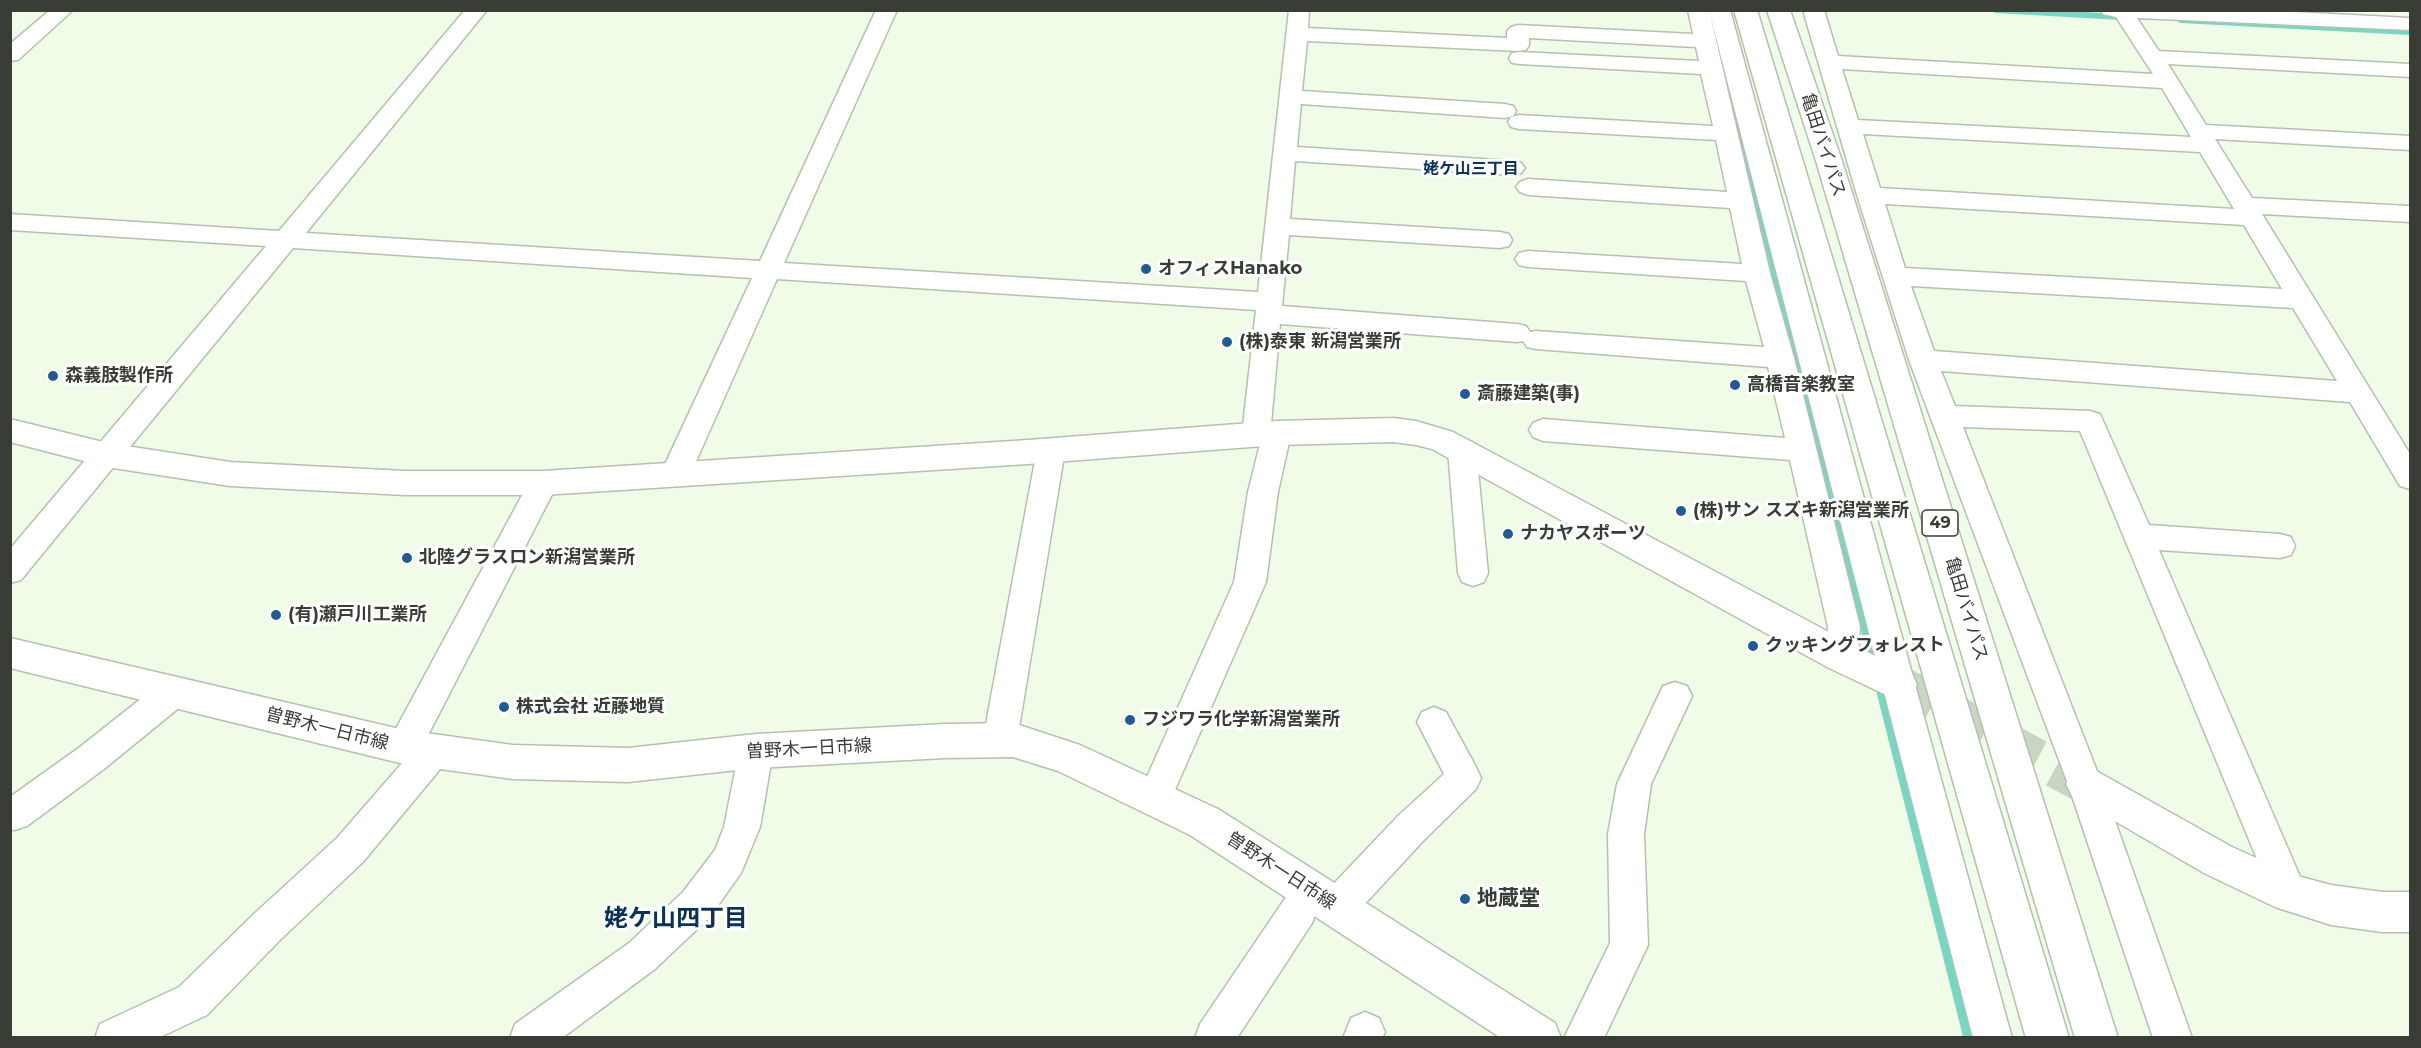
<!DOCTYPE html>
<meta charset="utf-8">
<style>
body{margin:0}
#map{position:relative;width:2421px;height:1048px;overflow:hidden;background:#f0fbe8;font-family:Montserrat,sans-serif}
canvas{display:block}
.frame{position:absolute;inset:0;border:12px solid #393d36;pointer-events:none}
</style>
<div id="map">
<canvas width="2421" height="1048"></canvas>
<div class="frame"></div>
</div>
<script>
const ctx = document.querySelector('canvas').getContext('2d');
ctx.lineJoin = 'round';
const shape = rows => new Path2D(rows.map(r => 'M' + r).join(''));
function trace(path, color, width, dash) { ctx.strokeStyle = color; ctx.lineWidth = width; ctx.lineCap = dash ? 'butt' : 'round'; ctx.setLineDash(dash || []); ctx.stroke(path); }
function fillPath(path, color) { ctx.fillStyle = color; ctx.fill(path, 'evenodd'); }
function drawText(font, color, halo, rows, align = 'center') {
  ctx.font = font + ' Montserrat,"Noto Sans JP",sans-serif'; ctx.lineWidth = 6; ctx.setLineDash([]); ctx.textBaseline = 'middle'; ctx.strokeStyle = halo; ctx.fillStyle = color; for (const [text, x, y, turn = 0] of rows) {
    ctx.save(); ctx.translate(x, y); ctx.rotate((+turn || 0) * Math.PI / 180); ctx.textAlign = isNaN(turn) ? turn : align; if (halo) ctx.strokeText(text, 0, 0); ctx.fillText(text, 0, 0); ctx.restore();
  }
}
trace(shape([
 [1996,10,2121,17],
 [1710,15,1776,278],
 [2181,20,2410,32]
]), '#75d7c4', 6);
trace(shape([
 [1776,276,1863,622]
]), '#75d7c4', 7);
trace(shape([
 [1863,620,1874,664],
 [1879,684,1968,1038]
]), '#75d7c4', 9);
trace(shape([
 [1899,685,2085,784]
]), '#cbd5c4', 39, [39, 20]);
const street = shape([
 [50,10,73,10,18,60,10,61,10,44,50,10],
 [465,10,487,10,306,233,760,261,876,10,897,10,784,263,1258,292,1289,10,1309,10,1308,28,1507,38,1507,31,1511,27,1518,25,1693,34,1688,10,1709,10,1770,273,1794,358,1860,627,1858,657,1853,667,1842,671,1831,667,1826,657,1828,627,1790,460,1543,441,1533,437,1529,430,1533,423,1543,419,1785,438,1768,367,1536,349,1527,347,1523,341,1517,342,1280,324,1271,424,1277,422,1287,426,1291,433,1278,492,1266,582,1167,808,1155,813,1143,808,1138,797,1234,582,1248,492,1260,444,1246,442,1242,435,1256,310,777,279,690,475,685,483,675,486,665,483,660,475,752,278,293,248,21,580,10,583,10,549,266,246,10,230,10,214,279,231,465,10],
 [1529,38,1696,47,1699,61,1520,52,1512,53,1509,58,1512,63,1520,64,1701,74,1713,126,1519,115,1511,117,1508,122,1511,127,1519,129,1716,140,1727,192,1528,179,1520,182,1516,187,1520,192,1528,195,1730,208,1742,264,1528,251,1519,253,1515,259,1519,265,1528,267,1746,281,1764,347,1536,331,1530,332,1526,326,1517,324,1282,306,1289,235,1500,248,1509,246,1512,240,1509,234,1500,232,1290,219,1295,161,1513,175,1521,173,1525,168,1521,163,1513,161,1297,147,1301,104,1505,118,1513,116,1516,111,1513,106,1505,104,1302,91,1307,41,1518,51,1526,50,1529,45,1529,38],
 [1709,10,1730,10,2012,1038,1973,1038,1709,10],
 [1803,10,1824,10,1838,56,2153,74,2116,17,2103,14,2100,10,2255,10,2410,18,2410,30,2137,18,2159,51,2410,64,2410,77,2168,64,2206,125,2410,136,2410,150,2215,139,2252,198,2410,206,2410,222,2262,214,2410,454,2410,489,2400,486,2350,402,1941,371,1955,406,2090,411,2100,414,2149,525,2280,534,2291,537,2295,546,2291,555,2280,558,2159,550,2307,893,2302,905,2289,911,2276,905,2080,431,1963,427,2102,784,2192,1038,2153,1038,2068,784,1909,360,1857,195,1803,10],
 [1842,69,2162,88,2191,137,1858,120,1842,69],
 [1863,134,2200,152,2234,209,1880,188,1863,134],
 [1885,204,2244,225,2282,289,1905,268,1885,204],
 [1911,286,2293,308,2337,381,1934,351,1911,286],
 [1051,439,1061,442,1065,450,1017,740,1012,751,1000,755,988,751,983,740,1037,450,1041,442,1051,439],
 [1462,439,1472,442,1476,450,1488,573,1484,582,1473,586,1462,582,1458,573,1448,450,1452,442,1462,439],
 [543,472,553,475,558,483,426,739,434,736,446,740,451,751,446,762,363,862,281,939,207,1015,158,1038,95,1038,100,1024,179,987,255,913,337,838,403,762,392,758,387,747,392,736,533,475,543,472],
 [174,678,186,682,191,692,186,702,104,769,27,826,15,830,10,829,10,797,80,747,162,682,174,678],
 [1675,682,1687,686,1692,696,1651,784,1644,834,1648,945,1604,1038,1564,1038,1610,943,1608,834,1617,784,1663,686,1675,682],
 [1434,707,1446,712,1476,767,1481,778,1476,789,1424,840,1350,920,1337,925,1324,920,1319,907,1324,894,1398,816,1444,774,1417,722,1422,712,1434,707],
 [756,736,768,740,773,751,760,827,741,873,709,918,655,969,562,1038,510,1038,515,1024,629,943,683,892,715,850,724,827,739,751,744,740,756,736],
 [1299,892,1312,897,1317,910,1312,923,1237,1038,1195,1038,1200,1024,1286,897,1299,892],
 [1365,1012,1379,1018,1385,1032,1382,1038,1343,1038,1351,1018,1365,1012]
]);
const secondary = shape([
 [1393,418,1416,421,1453,432,1855,646,1912,674,1917,685,1912,696,1899,701,1829,668,1432,449,1416,445,1393,442,1277,445,1028,464,543,495,405,495,230,486,107,467,10,442,10,419,107,443,230,462,405,471,543,471,1028,440,1277,421,1393,418],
 [10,638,404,730,513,745,628,748,756,734,945,724,1013,723,1080,745,1218,809,1555,1023,1561,1038,1501,1038,1190,835,1058,771,1013,757,945,758,756,768,628,782,513,779,404,764,10,668,10,638],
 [2085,767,2098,772,2232,847,2294,875,2331,885,2382,892,2410,892,2410,932,2382,932,2331,925,2275,907,2204,873,2072,796,2066,784,2072,772,2085,767]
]);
const highway = shape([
 [1734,10,1757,10,2069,1038,2026,1038,1734,10],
 [1767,10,1790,10,1842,161,2118,1038,2075,1038,1816,161,1767,10]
]);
trace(street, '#b5c0ae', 3);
trace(secondary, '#b5c0ae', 3);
trace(highway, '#b5c0ae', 3);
fillPath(street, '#fff');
fillPath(secondary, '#fff');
fillPath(highway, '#fff');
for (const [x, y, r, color] of [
 [1146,269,6,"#225b93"],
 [1227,342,6,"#225b93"],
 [53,376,6,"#225b93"],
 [1735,385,6,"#225b93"],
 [1465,394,6,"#225b93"],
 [1681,511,6,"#225b93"],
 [1508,534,6,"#225b93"],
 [407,558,6,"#225b93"],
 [276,615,6,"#225b93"],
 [1753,646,6,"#225b93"],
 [504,707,6,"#225b93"],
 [1130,720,6,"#225b93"],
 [1465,899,6,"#225b93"]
]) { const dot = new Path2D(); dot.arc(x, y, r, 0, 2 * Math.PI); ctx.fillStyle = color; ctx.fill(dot); trace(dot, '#fff', 2); }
drawText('bold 16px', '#0a3258', '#fff', [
 ["姥ケ山三丁目",1471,169]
]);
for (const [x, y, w] of [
 [1940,523,36]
]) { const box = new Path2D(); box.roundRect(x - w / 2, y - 13, w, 26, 4.5); ctx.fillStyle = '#fff'; ctx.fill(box); trace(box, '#393d36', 1.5); }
drawText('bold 16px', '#393d36', null, [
 ["49",1940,523]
]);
drawText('18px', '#393d36', '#fff', [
 ["亀田バイパス",1823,145,72],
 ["亀田バイパス",1966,609,73],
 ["曽野木一日市線",327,729,14],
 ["曽野木一日市線",809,749,-3],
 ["曽野木一日市線",1281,871,33]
]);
drawText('bold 18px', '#393d36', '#fff', [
 ["オフィスHanako",1158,269],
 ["(株)泰東 新潟営業所",1239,342],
 ["森義肢製作所",65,376],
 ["高橋音楽教室",1747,385],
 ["斎藤建築(事)",1477,394],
 ["(株)サン スズキ新潟営業所",1693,511],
 ["ナカヤスポーツ",1520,534],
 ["北陸グラスロン新潟営業所",419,558],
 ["(有)瀬戸川工業所",288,615],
 ["クッキングフォレスト",1765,646],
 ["株式会社 近藤地質",516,707],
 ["フジワラ化学新潟営業所",1142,720]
], 'left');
drawText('bold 21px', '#393d36', '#fff', [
 ["地蔵堂",1477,899]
], 'left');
drawText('bold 24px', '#0a3258', '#fff', [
 ["姥ケ山四丁目",676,919]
]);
</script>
